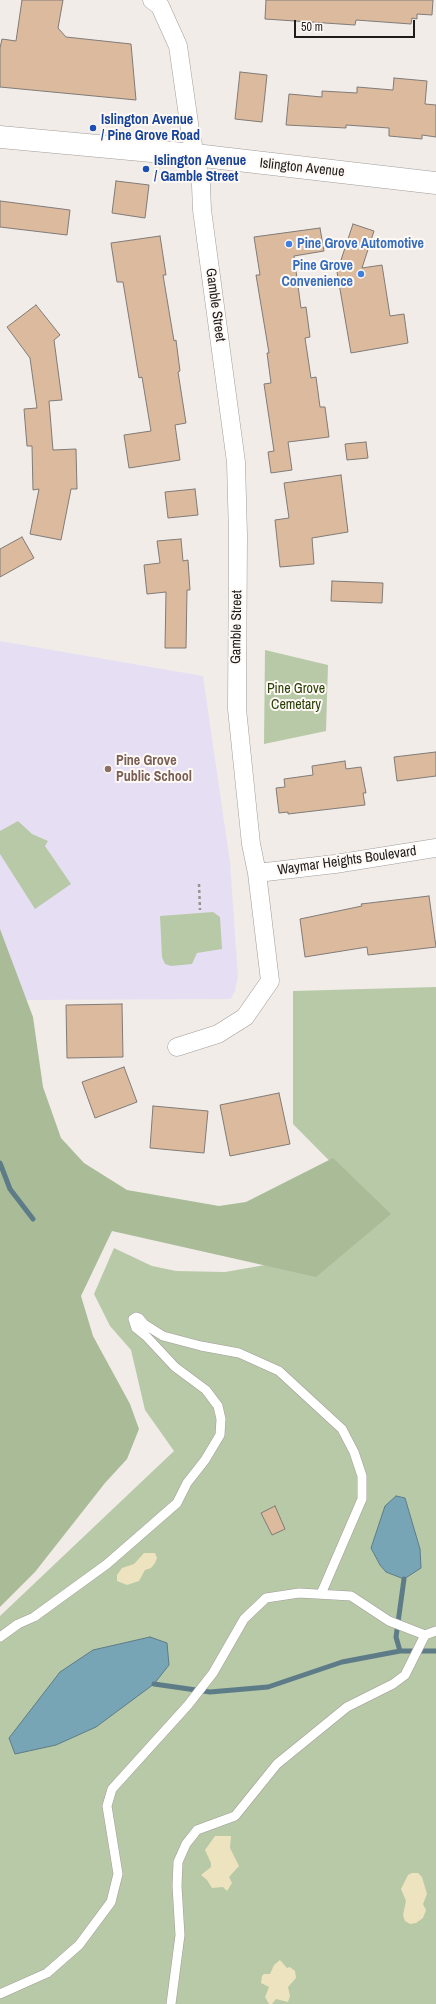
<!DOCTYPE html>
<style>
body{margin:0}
#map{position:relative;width:436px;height:2004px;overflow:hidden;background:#f1ece8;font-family:"Archivo Narrow",sans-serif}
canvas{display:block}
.scale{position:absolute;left:294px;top:20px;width:121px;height:18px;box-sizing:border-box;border:2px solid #1e1c1b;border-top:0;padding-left:5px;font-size:12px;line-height:14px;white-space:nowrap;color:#1e1c1b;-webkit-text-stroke:3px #fef9f5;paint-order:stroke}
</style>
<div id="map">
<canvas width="436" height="2004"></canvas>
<div class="scale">50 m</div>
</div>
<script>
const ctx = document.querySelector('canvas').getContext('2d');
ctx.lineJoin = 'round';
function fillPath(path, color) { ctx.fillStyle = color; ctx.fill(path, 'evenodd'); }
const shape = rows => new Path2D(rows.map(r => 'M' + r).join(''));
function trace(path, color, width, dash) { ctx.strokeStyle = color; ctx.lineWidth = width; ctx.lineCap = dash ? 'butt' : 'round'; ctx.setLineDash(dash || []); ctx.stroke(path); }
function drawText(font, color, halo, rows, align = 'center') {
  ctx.font = font + ' "Archivo Narrow",sans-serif'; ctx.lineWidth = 4; ctx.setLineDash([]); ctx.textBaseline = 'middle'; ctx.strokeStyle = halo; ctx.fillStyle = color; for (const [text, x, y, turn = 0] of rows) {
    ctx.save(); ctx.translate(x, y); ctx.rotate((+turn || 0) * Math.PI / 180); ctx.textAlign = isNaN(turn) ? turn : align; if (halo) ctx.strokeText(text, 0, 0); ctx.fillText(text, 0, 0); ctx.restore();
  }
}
fillPath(shape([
 [0,641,203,676,230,862,238,977,235,991,231,999,26,1000,0,929]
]), '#e6dff4');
fillPath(shape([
 [265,650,328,665,326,731,264,744],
 [18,821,32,834,48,841,45,846,71,884,35,909,0,854,0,831],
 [213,912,220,917,222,949,197,953,192,964,171,966,165,964,162,957,160,916],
 [436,987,436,2004,0,2004,0,1616,174,1451,145,1410,131,1350,110,1326,94,1294,114,1248,152,1266,176,1271,225,1272,271,1264,385,1217,293,1124,293,991]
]), '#b7c9a7');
fillPath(shape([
 [0,929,33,1017,43,1087,61,1138,84,1163,127,1190,219,1206,246,1202,333,1158,391,1214,316,1277,112,1231,81,1296,93,1336,130,1404,139,1429,127,1459,105,1483,35,1572,0,1607]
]), '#a9bb97');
fillPath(shape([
 [144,1553,155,1553,157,1558,155,1563,151,1568,145,1570,139,1581,127,1585,117,1581,117,1575,122,1568,134,1564],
 [215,1836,231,1836,230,1848,239,1866,229,1877,232,1883,227,1891,223,1887,212,1888,207,1880,201,1875,211,1867,211,1863,205,1850],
 [412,1873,418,1873,422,1877,427,1894,423,1904,426,1910,423,1918,416,1923,410,1924,405,1921,403,1915,406,1901,401,1889,408,1875],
 [280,1960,287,1968,290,1967,295,1971,296,1978,288,1987,290,1996,288,2002,276,1999,272,2004,269,2004,265,1997,269,1987,261,1983,262,1976,264,1974,270,1974,274,1965]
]), '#ede3be');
const water = shape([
 [396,1496,405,1498,420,1549,421,1568,404,1579,386,1572,380,1565,371,1548,385,1506,396,1496],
 [150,1637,167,1643,169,1665,154,1684,96,1727,56,1745,15,1754,9,1738,60,1672,93,1650,150,1637]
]);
fillPath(water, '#78a5b6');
trace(water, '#5d7c88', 1);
trace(shape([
 [0,1163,10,1189,33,1219],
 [400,1651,396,1637,404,1579],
 [154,1684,210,1692,268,1687,342,1662,400,1651,436,1651]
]), '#5d7c88', 5);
const building = shape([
 [22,0,63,0,58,28,66,37,131,44,136,100,0,87,0,48,2,39,16,41,22,0],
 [266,0,433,0,432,15,417,14,417,19,412,18,411,24,356,20,355,25,265,19,266,0],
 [240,72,267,75,262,122,235,119,240,72],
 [394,78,427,81,425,104,436,105,436,137,422,135,422,139,389,136,389,128,346,125,346,128,286,125,289,94,322,97,322,91,357,93,357,87,393,90,394,78],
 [116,181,149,185,145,218,112,213,116,181],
 [0,201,70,210,67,235,0,227,0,201],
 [353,224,374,231,362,268,382,265,390,316,404,314,408,343,351,353,337,272,353,224],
 [320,228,324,251,294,256,301,308,306,307,310,337,305,338,311,378,316,377,320,407,325,407,329,437,288,442,292,470,271,473,268,452,274,451,264,384,271,383,267,353,269,353,256,275,260,275,254,237,320,228],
 [160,236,166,275,163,275,174,341,176,340,180,371,178,372,186,423,175,425,180,460,129,468,124,435,151,431,142,377,139,378,123,282,117,282,111,243,160,236],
 [36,305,60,335,54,340,62,400,49,401,53,450,76,449,77,489,71,489,61,540,30,534,39,489,33,490,32,446,27,446,24,409,37,408,30,358,7,327,36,305],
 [366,442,368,458,347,460,345,444,366,442],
 [341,475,348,532,312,538,314,564,280,567,275,520,289,518,284,483,341,475],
 [195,489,198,515,168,518,165,492,195,489],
 [22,537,34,558,0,577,0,549,22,537],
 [181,539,183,561,188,560,190,590,187,590,186,648,165,648,166,592,147,594,144,565,160,563,157,541,181,539],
 [332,581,383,583,382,603,331,601,332,581],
 [436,752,436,776,397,781,394,757,436,752],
 [345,761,346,769,361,767,366,793,363,793,365,805,288,814,288,812,279,813,276,788,285,787,284,779,313,775,312,766,345,761],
 [429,896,436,947,368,955,367,947,305,957,300,919,362,906,361,904,429,896],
 [122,1004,123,1057,67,1058,66,1005,122,1004],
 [124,1067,137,1102,95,1118,82,1082,124,1067],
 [279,1093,290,1144,230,1156,220,1105,279,1093],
 [153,1106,208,1111,204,1153,150,1148,153,1106],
 [275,1506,285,1529,272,1535,261,1513,275,1506]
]);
fillPath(building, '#dbba9e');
trace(building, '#807b77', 1);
const service = shape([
 [0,1637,18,1624,34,1617,107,1564,177,1503,187,1483,205,1460,220,1435,221,1419,218,1406,206,1390,175,1367,146,1336,136,1328,133,1319,136,1317,139,1318,144,1324,163,1336,201,1346,239,1353,279,1371,342,1429,354,1452,362,1476,362,1499,321,1594],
 [0,1994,47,1973,79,1945,111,1902,118,1874,107,1806,112,1789,188,1705,213,1673,244,1619,266,1598,299,1593,351,1596,389,1621,425,1635,436,1631],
 [171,2004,180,1935,177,1886,178,1862,186,1844,197,1830,235,1816,277,1764,347,1707,393,1684,405,1675,425,1635]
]);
const minor = shape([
 [152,0,160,6,178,46,190,130,201,185,202,210,236,462,238,535,237,709,251,844,257,873,270,981,245,1017,218,1034,177,1047],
 [257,873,335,864,436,848]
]);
const secondary = shape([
 [0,137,195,155,436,183]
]);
trace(service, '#a29d99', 10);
trace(minor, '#a29d99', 19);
trace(secondary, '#a29d99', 23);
trace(shape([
 [199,884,200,910]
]), '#979390', 2.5, [3, 3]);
trace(service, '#fff', 9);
trace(minor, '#fff', 18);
trace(secondary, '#fff', 22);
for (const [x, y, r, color] of [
 [93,128,4,"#1a4fb4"],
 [146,169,4,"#1a4fb4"],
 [289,244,4,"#3f7fe0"],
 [361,274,4,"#3f7fe0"],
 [108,769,4,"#8d6e63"]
]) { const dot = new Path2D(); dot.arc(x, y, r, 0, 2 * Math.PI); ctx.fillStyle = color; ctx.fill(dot); trace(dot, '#fef9f5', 1.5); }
drawText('bold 14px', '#164399', '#fef9f5', [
 ["Islington Avenue",101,120],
 ["/ Pine Grove Road",101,136],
 ["Islington Avenue",154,161],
 ["/ Gamble Street",154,177]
], 'left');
drawText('14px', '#1e1c1b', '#fef9f5', [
 ["Islington Avenue",302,168,6],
 ["Gamble Street",215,305,82],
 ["Gamble Street",237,627,-89],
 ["Waymar Heights Boulevard",347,861,-8]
]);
drawText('bold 14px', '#366cbe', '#fef9f5', [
 ["Pine Grove Automotive",297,244],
 ["Pine Grove",353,266,"right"],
 ["Convenience",353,282,"right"]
], 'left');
drawText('14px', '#283f06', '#fef9f5', [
 ["Pine Grove",296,689],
 ["Cemetary",296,705]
]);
drawText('bold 14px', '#785e54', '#fef9f5', [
 ["Pine Grove",116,761],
 ["Public School",116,777]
], 'left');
</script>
